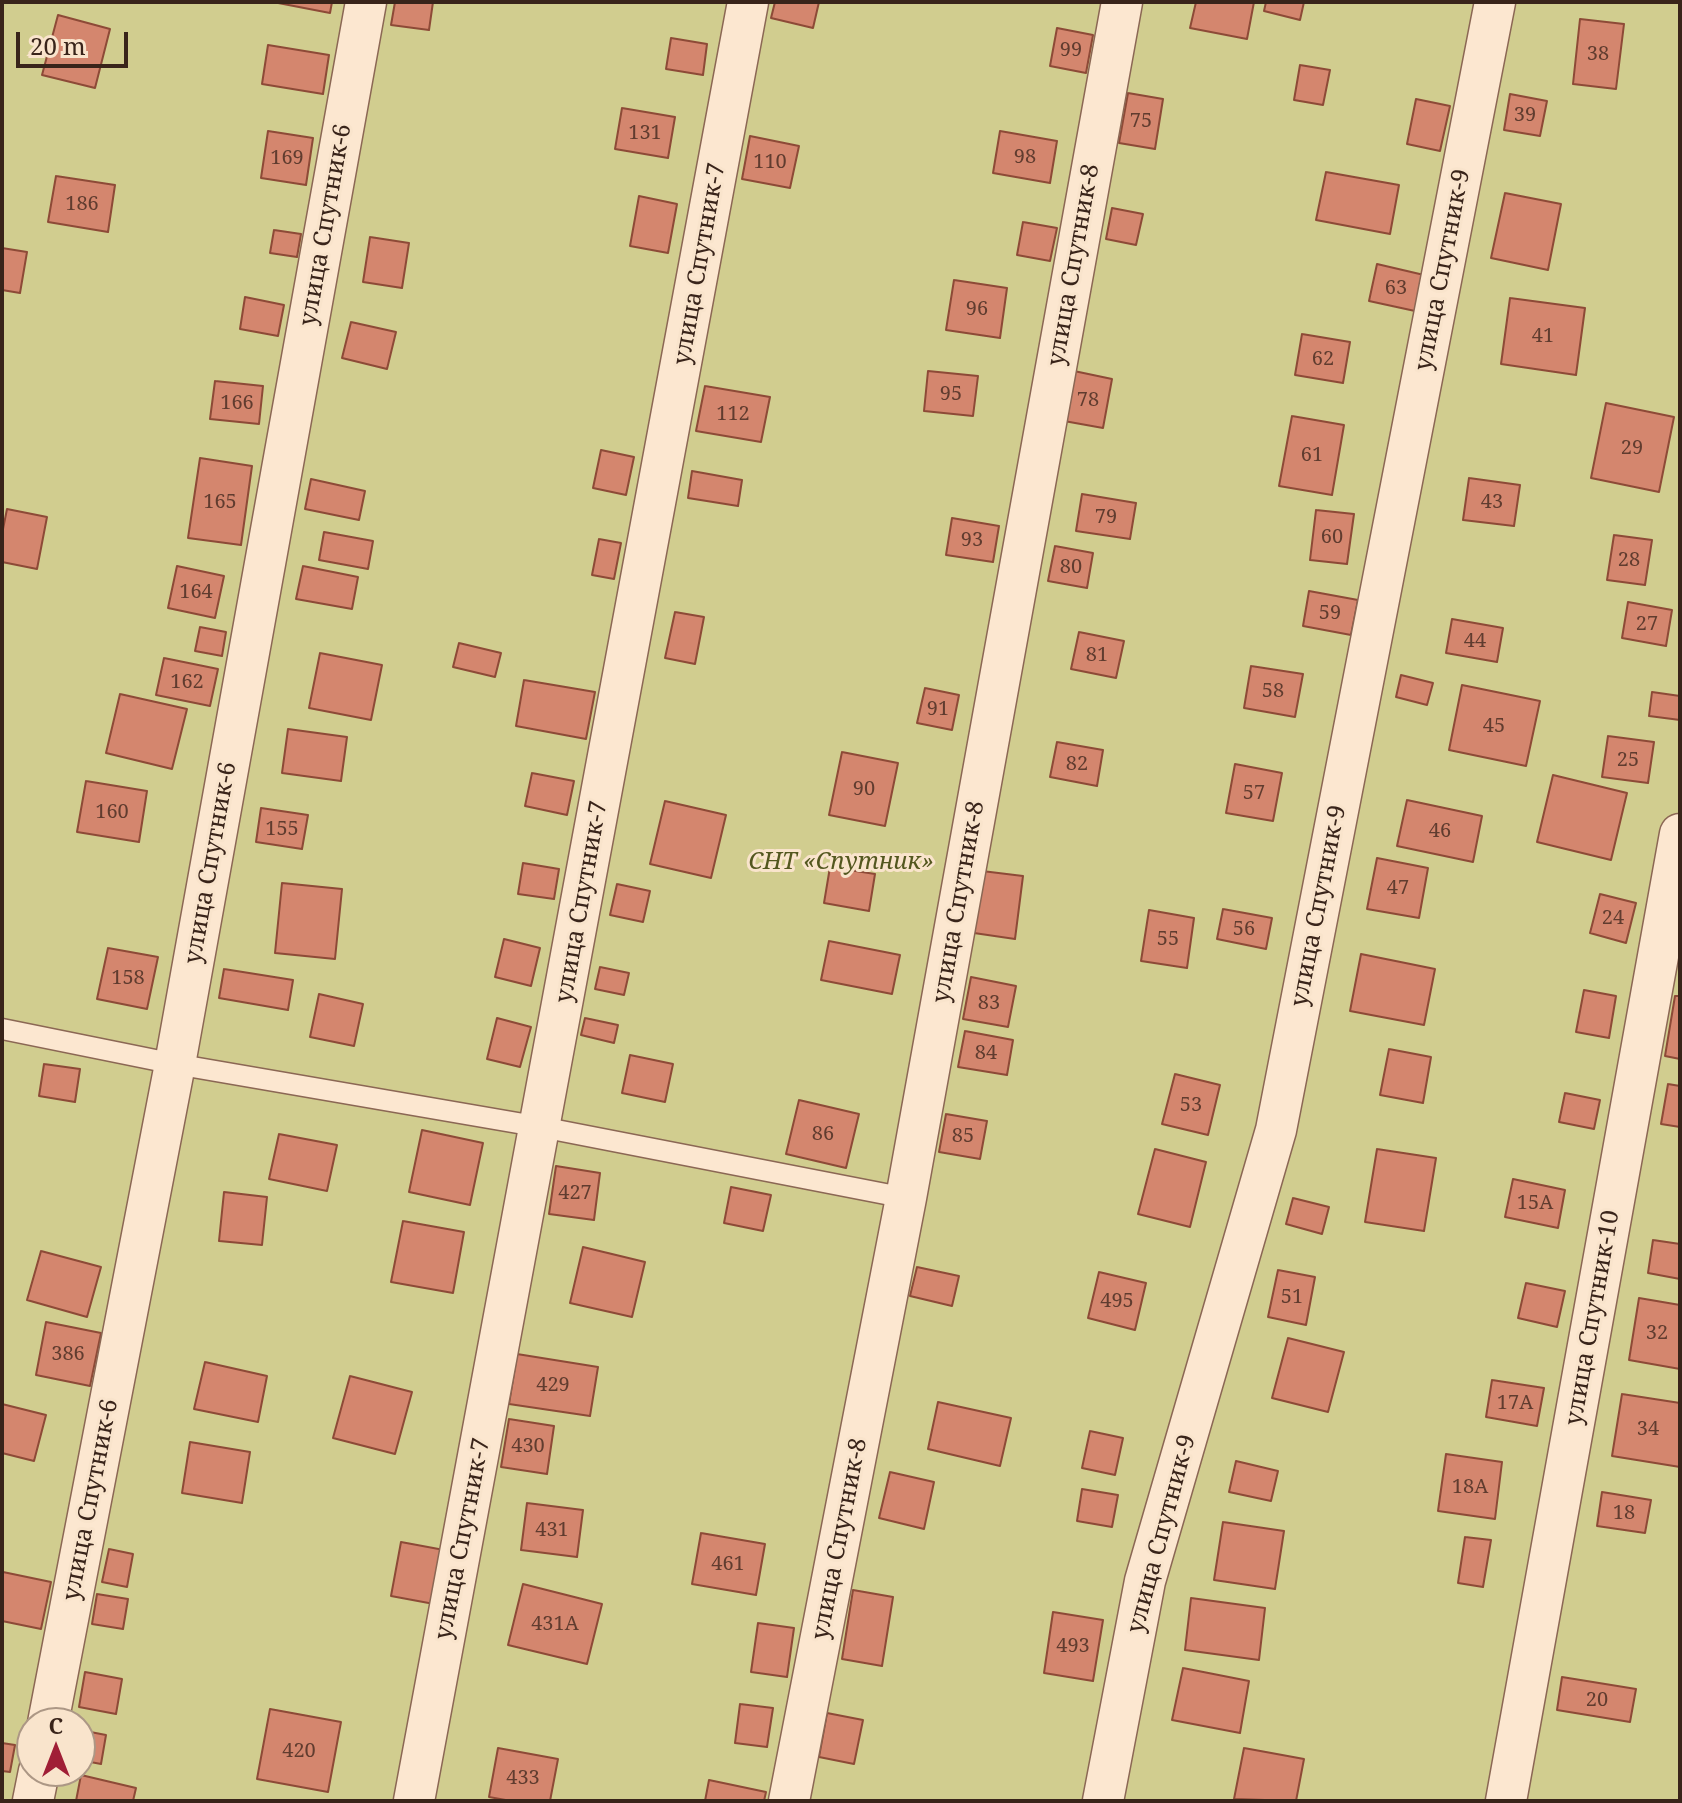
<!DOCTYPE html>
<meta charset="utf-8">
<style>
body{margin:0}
#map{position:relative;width:1682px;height:1803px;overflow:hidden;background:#f2d8bc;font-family:"Noto Serif",serif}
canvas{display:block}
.frame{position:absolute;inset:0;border:4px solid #39241a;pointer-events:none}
.north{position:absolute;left:16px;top:1707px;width:80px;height:80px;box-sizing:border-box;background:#f9e4cc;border:2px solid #ac9785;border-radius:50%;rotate:0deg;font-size:22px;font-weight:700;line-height:32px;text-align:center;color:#39241a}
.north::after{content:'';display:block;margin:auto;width:28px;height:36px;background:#a01e36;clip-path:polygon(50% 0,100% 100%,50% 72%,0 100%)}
.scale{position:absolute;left:16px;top:32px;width:112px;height:36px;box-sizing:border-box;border:4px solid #39241a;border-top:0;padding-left:10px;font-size:24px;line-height:28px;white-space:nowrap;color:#39241a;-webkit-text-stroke:6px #f9e4cc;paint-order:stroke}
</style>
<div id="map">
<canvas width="1682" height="1803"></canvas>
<div class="frame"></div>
<div class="north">С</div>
<div class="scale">20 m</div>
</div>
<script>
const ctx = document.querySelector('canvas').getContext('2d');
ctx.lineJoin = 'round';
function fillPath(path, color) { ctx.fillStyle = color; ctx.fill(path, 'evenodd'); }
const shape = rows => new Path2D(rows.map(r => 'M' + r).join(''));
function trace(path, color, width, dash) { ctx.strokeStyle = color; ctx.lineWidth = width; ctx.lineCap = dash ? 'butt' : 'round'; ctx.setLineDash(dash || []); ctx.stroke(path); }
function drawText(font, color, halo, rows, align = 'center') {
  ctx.font = font + ' "Noto Serif",serif'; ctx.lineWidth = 6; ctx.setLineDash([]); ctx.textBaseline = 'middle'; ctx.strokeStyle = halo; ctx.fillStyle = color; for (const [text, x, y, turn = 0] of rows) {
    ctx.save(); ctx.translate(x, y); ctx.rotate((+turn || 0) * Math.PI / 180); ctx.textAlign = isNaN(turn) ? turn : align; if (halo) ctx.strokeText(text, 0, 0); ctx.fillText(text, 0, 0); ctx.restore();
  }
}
fillPath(shape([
 [2,2,1680,2,1680,1801,2,1801],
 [32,1723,80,1723,80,1771,32,1771]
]), '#d1cd8f');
const building = shape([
 [273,2,332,2,330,13,273,2],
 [395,2,433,2,429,30,391,25,395,2],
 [775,2,819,2,813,28,771,18,775,2],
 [1196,2,1254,2,1247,39,1190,28,1196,2],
 [1266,2,1304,2,1300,20,1264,11,1266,2],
 [58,15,110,29,95,88,42,75,58,15],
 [1580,19,1624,24,1616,89,1573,84,1580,19],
 [1057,28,1093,35,1086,73,1050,66,1057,28],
 [671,38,707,44,703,75,666,69,671,38],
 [268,45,329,55,323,94,262,84,268,45],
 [1300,65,1330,70,1323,105,1294,100,1300,65],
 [1128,93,1163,99,1155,149,1119,143,1128,93],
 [1510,94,1547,101,1540,136,1504,130,1510,94],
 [1416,99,1450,106,1440,151,1407,144,1416,99],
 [622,108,675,117,668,158,615,149,622,108],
 [268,131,313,138,306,185,261,178,268,131],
 [1000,131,1057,141,1050,183,993,173,1000,131],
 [750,136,799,146,790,188,742,179,750,136],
 [1326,172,1399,185,1390,234,1316,220,1326,172],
 [56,176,115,185,108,232,48,222,56,176],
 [1505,193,1561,204,1548,270,1491,258,1505,193],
 [639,196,677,204,668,253,630,246,639,196],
 [1112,208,1143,214,1136,245,1106,239,1112,208],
 [1023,222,1057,228,1050,261,1017,255,1023,222],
 [274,230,301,234,297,257,270,253,274,230],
 [370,237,409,243,402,288,363,282,370,237],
 [2,248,27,252,20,293,2,290,2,248],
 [1377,264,1424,275,1415,311,1369,301,1377,264],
 [954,280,1007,288,1000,338,946,330,954,280],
 [245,297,284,305,278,336,240,329,245,297],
 [1510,298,1585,308,1576,375,1501,364,1510,298],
 [351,322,396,332,387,369,342,358,351,322],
 [1302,334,1350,342,1343,383,1295,375,1302,334],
 [928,371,978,376,973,416,924,411,928,371],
 [1074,371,1112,379,1103,428,1064,421,1074,371],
 [215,381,263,386,259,424,210,419,215,381],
 [705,386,770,397,761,442,696,431,705,386],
 [1606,403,1674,417,1659,492,1591,478,1606,403],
 [1292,416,1344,425,1332,495,1279,486,1292,416],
 [601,450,634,457,626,495,593,488,601,450],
 [200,458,252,466,241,545,188,538,200,458],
 [692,471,742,480,738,506,688,498,692,471],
 [1469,478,1520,485,1514,526,1463,520,1469,478],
 [311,479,365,491,359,520,305,509,311,479],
 [1082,494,1136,503,1130,539,1076,531,1082,494],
 [7,509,47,517,37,569,2,562,2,534,7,509],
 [1316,510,1354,514,1347,564,1310,560,1316,510],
 [952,518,999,526,993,562,946,555,952,518],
 [324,532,373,541,368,569,319,560,324,532],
 [1614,535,1652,540,1645,585,1607,580,1614,535],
 [599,539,621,543,614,579,592,575,599,539],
 [1055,546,1093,553,1087,588,1048,581,1055,546],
 [177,566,224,576,215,618,168,608,177,566],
 [303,566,358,577,352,609,296,599,303,566],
 [1309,591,1358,600,1351,635,1303,626,1309,591],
 [1628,602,1672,610,1666,646,1622,638,1628,602],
 [675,612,704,617,695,664,665,658,675,612],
 [1452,619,1503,628,1497,662,1446,653,1452,619],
 [200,627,226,632,222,656,195,651,200,627],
 [1079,632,1124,641,1116,678,1071,669,1079,632],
 [459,643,501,653,495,677,453,667,459,643],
 [320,653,382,665,371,720,309,708,320,653],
 [164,658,218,669,210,706,156,695,164,658],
 [1251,666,1303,674,1295,717,1244,708,1251,666],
 [1401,675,1433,683,1427,705,1396,697,1401,675],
 [524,680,595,692,586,739,516,726,524,680],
 [1462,685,1540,701,1526,766,1449,750,1462,685],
 [925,688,959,695,952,730,917,723,925,688],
 [1652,692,1680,696,1680,720,1649,716,1652,692],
 [120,694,187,709,172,769,106,753,120,694],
 [288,729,347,737,341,781,282,773,288,729],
 [1608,736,1654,742,1648,783,1602,777,1608,736],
 [1057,742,1103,750,1097,786,1050,777,1057,742],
 [842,752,898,763,885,826,829,815,842,752],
 [1235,764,1282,773,1273,821,1226,813,1235,764],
 [532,773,574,781,567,815,525,806,532,773],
 [1553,775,1627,793,1611,860,1537,842,1553,775],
 [86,781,147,791,139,842,77,832,86,781],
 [1407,800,1482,816,1473,862,1397,846,1407,800],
 [665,801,726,815,711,878,650,864,665,801],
 [261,808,308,815,302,849,256,842,261,808],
 [1377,858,1428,868,1419,918,1367,909,1377,858],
 [523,863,559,869,554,899,518,894,523,863],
 [830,867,875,874,869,911,824,903,830,867],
 [982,871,1023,876,1015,939,974,933,982,871],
 [282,883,342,889,335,959,275,953,282,883],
 [617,884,650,891,643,922,610,915,617,884],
 [1600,894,1636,903,1626,943,1590,933,1600,894],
 [1223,909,1272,918,1266,949,1217,939,1223,909],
 [1149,910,1194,918,1187,968,1141,961,1149,910],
 [504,939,540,948,531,986,495,977,504,939],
 [829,941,900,955,892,994,821,980,829,941],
 [108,948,158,957,147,1009,97,999,108,948],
 [1361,954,1435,969,1424,1025,1350,1011,1361,954],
 [600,967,629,973,624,995,595,989,600,967],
 [224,969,293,980,288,1010,219,998,224,969],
 [971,977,1016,986,1008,1027,963,1019,971,977],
 [1584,990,1616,996,1609,1038,1576,1032,1584,990],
 [319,994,363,1004,354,1046,310,1037,319,994],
 [1675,996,1680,996,1680,1059,1665,1056,1675,996],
 [497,1018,531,1027,520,1067,487,1059,497,1018],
 [585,1018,618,1025,614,1043,581,1035,585,1018],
 [965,1031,1013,1040,1007,1075,958,1067,965,1031],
 [1389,1049,1431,1057,1423,1103,1380,1095,1389,1049],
 [630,1055,673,1064,665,1102,622,1093,630,1055],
 [44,1064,80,1069,75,1102,39,1096,44,1064],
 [1175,1074,1220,1085,1208,1135,1162,1124,1175,1074],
 [1668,1084,1680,1086,1680,1127,1661,1124,1668,1084],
 [1565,1093,1600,1100,1594,1129,1559,1122,1565,1093],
 [799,1100,859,1114,846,1168,786,1154,799,1100],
 [946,1114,987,1121,980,1159,939,1152,946,1114],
 [422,1130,483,1143,470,1205,409,1192,422,1130],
 [279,1134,337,1145,327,1191,269,1179,279,1134],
 [1155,1149,1206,1162,1190,1227,1138,1214,1155,1149],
 [1377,1149,1436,1158,1424,1231,1365,1222,1377,1149],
 [556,1166,600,1173,594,1220,549,1214,556,1166],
 [1513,1179,1565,1190,1558,1228,1505,1217,1513,1179],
 [731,1187,771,1195,763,1231,724,1223,731,1187],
 [224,1192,267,1197,262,1245,219,1241,224,1192],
 [1293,1198,1329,1207,1322,1234,1286,1224,1293,1198],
 [403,1221,464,1232,453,1293,391,1282,403,1221],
 [1653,1240,1680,1244,1680,1279,1648,1273,1653,1240],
 [583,1247,645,1262,632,1317,570,1303,583,1247],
 [41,1251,101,1267,87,1317,27,1300,41,1251],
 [917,1267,959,1276,952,1306,910,1296,917,1267],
 [1278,1270,1315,1277,1306,1325,1268,1317,1278,1270],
 [1099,1272,1146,1283,1135,1330,1088,1318,1099,1272],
 [1526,1283,1565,1291,1557,1327,1518,1318,1526,1283],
 [1639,1298,1680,1305,1680,1369,1629,1360,1639,1298],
 [46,1322,101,1333,90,1386,36,1375,46,1322],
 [1288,1338,1344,1352,1328,1412,1272,1398,1288,1338],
 [517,1354,598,1367,590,1416,509,1404,517,1354],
 [205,1362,267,1376,258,1422,194,1409,205,1362],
 [350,1376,412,1392,395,1454,333,1438,350,1376],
 [1492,1380,1544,1388,1537,1426,1486,1417,1492,1380],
 [1622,1394,1680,1403,1680,1467,1612,1456,1622,1394],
 [938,1402,1011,1418,1000,1466,928,1449,938,1402],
 [2,1404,46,1415,34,1461,2,1453,2,1404],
 [509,1419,554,1426,547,1474,501,1467,509,1419],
 [1090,1431,1123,1438,1115,1475,1082,1468,1090,1431],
 [190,1442,250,1452,242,1503,182,1493,190,1442],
 [1446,1454,1502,1462,1495,1519,1438,1511,1446,1454],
 [1236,1461,1278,1471,1271,1501,1229,1492,1236,1461],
 [890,1472,934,1482,924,1529,879,1518,890,1472],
 [1082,1489,1118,1495,1112,1527,1077,1521,1082,1489],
 [1602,1492,1651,1500,1645,1533,1597,1526,1602,1492],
 [527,1503,583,1510,577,1557,521,1550,527,1503],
 [1223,1522,1284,1531,1275,1589,1214,1580,1223,1522],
 [701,1533,765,1544,756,1595,692,1584,701,1533],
 [1465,1537,1491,1540,1483,1587,1458,1583,1465,1537],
 [401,1542,444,1550,434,1604,391,1596,401,1542],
 [109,1549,133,1554,127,1587,102,1582,109,1549],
 [3,1572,51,1582,41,1629,2,1621,3,1572],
 [523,1584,602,1604,587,1664,508,1645,523,1584],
 [853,1590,893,1597,882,1666,842,1659,853,1590],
 [97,1594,128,1599,123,1629,92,1624,97,1594],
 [1191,1598,1265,1608,1259,1660,1185,1650,1191,1598],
 [1053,1612,1103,1620,1093,1681,1044,1673,1053,1612],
 [758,1623,794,1628,787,1677,751,1672,758,1623],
 [1183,1668,1249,1681,1240,1733,1172,1720,1183,1668],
 [85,1672,122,1679,116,1714,79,1707,85,1672],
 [1562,1677,1636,1689,1630,1722,1557,1710,1562,1677],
 [740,1704,773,1708,767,1747,735,1743,740,1704],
 [270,1709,341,1722,328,1792,257,1779,270,1709],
 [827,1713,863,1720,854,1764,819,1757,827,1713],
 [80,1730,106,1735,101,1764,80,1760,80,1730],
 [2,1743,15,1745,10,1772,2,1771,2,1743],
 [498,1748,558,1759,550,1801,511,1801,489,1797,498,1748],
 [1244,1748,1304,1759,1296,1801,1234,1799,1244,1748],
 [81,1775,136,1788,133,1801,76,1801,81,1775],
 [709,1780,766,1792,764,1801,705,1801,709,1780]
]);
fillPath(building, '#d4866e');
trace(building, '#8d4a37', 2);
const lane = shape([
 [2,1029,175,1064,541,1127,906,1198]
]);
const street = shape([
 [48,1723,175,1064,366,2],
 [33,1801,39,1771],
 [414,1801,748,2],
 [789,1801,906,1198,1122,2],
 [1103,1801,1145,1581,1276,1130,1495,2],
 [1506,1801,1680,834]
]);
trace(lane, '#8b6754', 23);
trace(street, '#8b6754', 43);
trace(lane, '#fce7d0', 20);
trace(street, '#fce7d0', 40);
drawText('20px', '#603c2f', null, [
 ["99",1071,50],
 ["38",1598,54],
 ["39",1525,115],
 ["75",1141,121],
 ["131",645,133],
 ["98",1025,157],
 ["169",287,158],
 ["110",770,162],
 ["186",82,204],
 ["63",1396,288],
 ["96",977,309],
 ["41",1543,336],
 ["62",1323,359],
 ["95",951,394],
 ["78",1088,400],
 ["166",237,403],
 ["112",733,414],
 ["29",1632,448],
 ["61",1312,455],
 ["165",220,502],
 ["43",1492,502],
 ["79",1106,517],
 ["60",1332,537],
 ["93",972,540],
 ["28",1629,560],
 ["80",1071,567],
 ["164",196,592],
 ["59",1330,613],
 ["27",1647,624],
 ["44",1475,641],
 ["81",1097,655],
 ["162",187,682],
 ["58",1273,691],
 ["91",938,709],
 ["45",1494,726],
 ["25",1628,760],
 ["82",1077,764],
 ["90",864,789],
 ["57",1254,793],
 ["160",112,812],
 ["155",282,829],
 ["46",1440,831],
 ["47",1398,888],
 ["24",1613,918],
 ["56",1244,929],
 ["55",1168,939],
 ["158",128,978],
 ["83",989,1003],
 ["84",986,1053],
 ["53",1191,1105],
 ["86",823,1134],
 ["85",963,1136],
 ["427",575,1193],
 ["15А",1535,1203],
 ["51",1292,1297],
 ["495",1117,1301],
 ["32",1657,1333],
 ["386",68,1354],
 ["429",553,1385],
 ["17А",1515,1403],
 ["34",1648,1429],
 ["430",528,1446],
 ["18А",1470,1487],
 ["18",1624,1513],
 ["431",552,1530],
 ["461",728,1564],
 ["431А",555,1624],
 ["493",1073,1646],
 ["20",1597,1700],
 ["420",299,1751],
 ["433",523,1778]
]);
drawText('24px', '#39241a', '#f9e4cc', [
 ["улица Спутник-6",326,225,-80],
 ["улица Спутник-7",700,264,-80],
 ["улица Спутник-8",1074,265,-80],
 ["улица Спутник-9",1443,270,-79],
 ["улица Спутник-6",211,863,-80],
 ["улица Спутник-7",582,902,-80],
 ["улица Спутник-8",959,902,-80],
 ["улица Спутник-9",1319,906,-79],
 ["улица Спутник-10",1593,1318,-80],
 ["улица Спутник-6",91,1500,-79],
 ["улица Спутник-9",1162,1534,-75],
 ["улица Спутник-7",463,1539,-79],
 ["улица Спутник-8",840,1539,-79]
]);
drawText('italic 24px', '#53571f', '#f9e4cc', [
 ["СНТ «Спутник»",841,862]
]);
</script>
